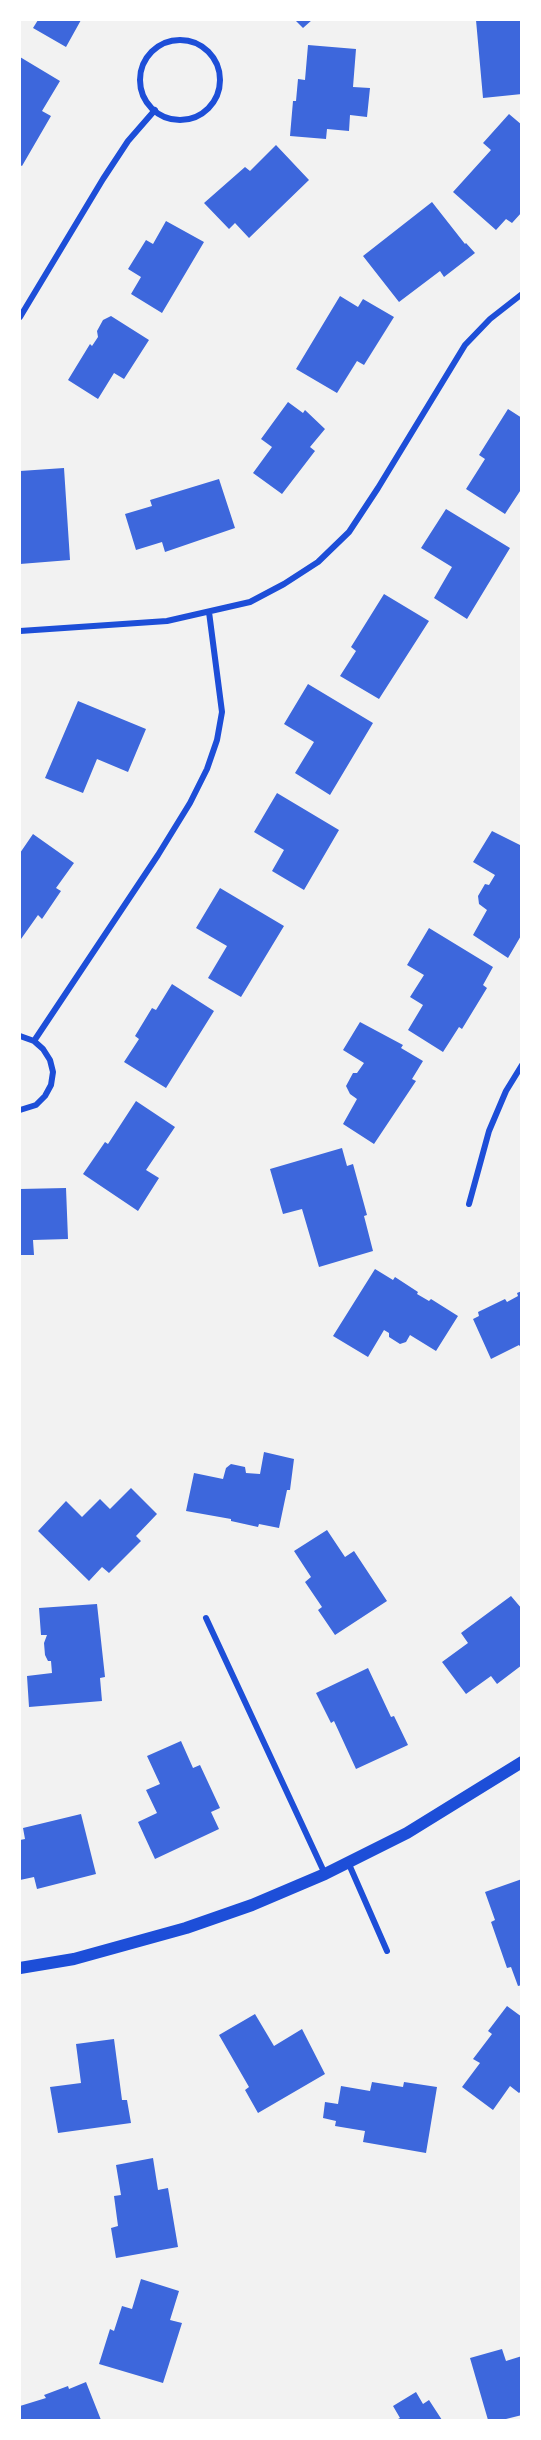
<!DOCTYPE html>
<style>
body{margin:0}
#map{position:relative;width:541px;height:2440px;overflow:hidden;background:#f2f2f2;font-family:"Titillium Web",sans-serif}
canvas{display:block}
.frame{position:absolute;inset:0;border:21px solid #fff;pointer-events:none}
</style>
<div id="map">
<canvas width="541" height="2440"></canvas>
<div class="frame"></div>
</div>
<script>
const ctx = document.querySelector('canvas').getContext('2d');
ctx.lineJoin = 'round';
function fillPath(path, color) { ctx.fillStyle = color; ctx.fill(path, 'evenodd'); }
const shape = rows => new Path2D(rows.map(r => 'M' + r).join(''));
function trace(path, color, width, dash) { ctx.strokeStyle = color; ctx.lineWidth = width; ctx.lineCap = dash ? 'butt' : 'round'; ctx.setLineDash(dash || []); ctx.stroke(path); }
fillPath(shape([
 [38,20,81,20,66,47,33,28],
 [295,20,312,20,303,28],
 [476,20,522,20,522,94,483,98],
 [308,45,356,49,353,87,370,88,367,117,350,115,349,131,327,129,326,139,290,136,293,101,296,101,298,79,305,80],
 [20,57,60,81,42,111,51,116,22,166,20,165],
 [509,114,522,125,522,212,512,223,506,219,496,230,453,192,491,150,483,143],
 [276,145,309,180,249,238,235,223,229,229,204,203,245,167,250,171],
 [432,202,465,244,466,243,475,253,444,277,440,271,399,302,363,256],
 [166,221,204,242,162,313,131,294,141,277,128,269,146,240,153,244],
 [340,296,358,307,363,299,394,317,364,365,357,361,337,393,296,369],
 [111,316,149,340,124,379,114,373,98,399,68,380,90,344,92,346,98,337,97,331,103,320],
 [288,402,303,413,305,410,325,429,310,447,315,451,282,494,253,473,272,447,261,439],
 [508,409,522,418,522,488,505,514,466,489,485,459,479,455],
 [64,468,70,560,20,564,20,471],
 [219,479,235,528,165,552,162,542,136,550,125,514,152,506,150,500],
 [446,509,510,548,467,619,434,598,452,567,421,548],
 [384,594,429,621,379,699,340,676,356,651,351,647],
 [308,684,373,723,330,795,295,773,314,742,284,724],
 [78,701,146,729,128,772,97,759,83,793,45,778],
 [277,793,339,830,304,890,272,871,284,850,254,832],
 [492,831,522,846,522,934,508,958,473,935,487,910,479,904,478,896,485,884,489,885,495,875,473,862],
 [33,834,74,863,56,888,61,891,42,919,38,915,21,939,20,853],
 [220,888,284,926,241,997,208,978,227,946,196,928],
 [429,928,493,967,483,985,487,988,462,1029,459,1027,443,1052,408,1030,423,1005,410,997,424,975,407,965],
 [172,984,214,1011,166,1088,124,1062,139,1039,135,1036,152,1008,156,1010],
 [360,1022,403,1045,401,1048,423,1061,412,1079,416,1081,374,1144,343,1124,357,1099,350,1094,346,1086,353,1073,357,1073,364,1063,343,1050],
 [136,1101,175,1127,146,1170,159,1178,138,1211,83,1174,105,1142,108,1144],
 [342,1148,347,1166,353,1164,367,1215,364,1216,373,1251,319,1267,302,1209,283,1214,270,1169],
 [66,1188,68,1239,33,1240,34,1255,20,1255,20,1189],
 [375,1269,393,1280,395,1277,418,1292,417,1294,429,1301,431,1299,458,1316,436,1351,410,1335,406,1342,400,1344,389,1337,389,1333,384,1330,368,1357,333,1336],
 [522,1291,522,1349,519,1345,491,1359,473,1319,479,1316,478,1312,505,1299,507,1302,518,1296,517,1293],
 [264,1452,294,1459,290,1490,287,1490,279,1528,259,1524,258,1527,231,1521,231,1519,186,1511,194,1473,223,1479,226,1468,231,1464,245,1467,246,1473,260,1474],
 [131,1488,157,1514,136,1536,141,1541,109,1573,102,1567,89,1581,38,1531,66,1501,82,1517,100,1499,110,1509],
 [327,1530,345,1557,354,1551,387,1601,335,1635,318,1610,322,1607,305,1582,311,1577,294,1551],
 [511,1596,522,1609,522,1665,497,1684,491,1676,466,1694,442,1662,468,1643,461,1633],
 [97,1604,105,1677,100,1678,102,1701,29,1707,27,1676,52,1673,51,1661,48,1661,45,1655,44,1643,47,1635,41,1635,39,1608],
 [368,1668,391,1717,394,1716,408,1745,356,1769,334,1721,331,1723,316,1693],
 [181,1741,193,1768,200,1765,220,1808,211,1812,219,1829,155,1859,138,1822,157,1813,146,1790,160,1784,147,1756],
 [81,1814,96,1874,37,1889,34,1877,20,1880,20,1840,25,1839,23,1828],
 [522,1879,522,1985,518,1986,511,1967,507,1968,491,1922,495,1920,485,1892],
 [507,2006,522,2017,522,2090,519,2093,510,2086,493,2110,462,2087,480,2063,473,2059,492,2034,488,2031],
 [255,2014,274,2046,302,2029,325,2074,258,2113,245,2090,249,2087,219,2035],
 [114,2039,122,2100,127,2100,131,2123,58,2133,50,2087,81,2083,76,2044],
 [372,2082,403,2087,404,2082,437,2087,426,2153,363,2142,365,2131,335,2126,336,2121,323,2118,325,2102,338,2104,341,2086,370,2091],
 [153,2158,158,2190,168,2188,178,2247,116,2258,111,2228,118,2226,114,2196,121,2195,116,2165],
 [141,2279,179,2291,170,2320,182,2323,163,2383,99,2364,110,2329,114,2331,122,2306,132,2309],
 [502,2349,506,2361,522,2356,522,2415,502,2420,488,2420,470,2358],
 [86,2382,101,2420,20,2420,20,2406,46,2398,44,2395,68,2386,69,2389],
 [416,2392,423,2404,429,2400,442,2420,396,2420,400,2418,393,2406]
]), '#3d67dc');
trace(shape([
 '140 80a40 40 0 1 1 80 0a40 40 0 1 1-80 0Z',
 [20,317,103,179,128,141,155,110],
 [20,631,167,621,250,602,284,584,318,562,349,532,378,488,465,345,490,319,522,294],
 [20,1036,34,1041,43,1049,50,1060,53,1072,51,1085,45,1096,36,1105,20,1110],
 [34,1041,158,855,190,803,207,769,217,740,222,712,209,612],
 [469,1204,489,1131,506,1091,522,1065],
 [206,1618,325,1874],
 [348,1862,387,1951]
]), '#1d4ed8', 6);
trace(shape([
 [20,1968,74,1959,186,1928,252,1905,325,1874,407,1833,522,1762]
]), '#1d4ed8', 12);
</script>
